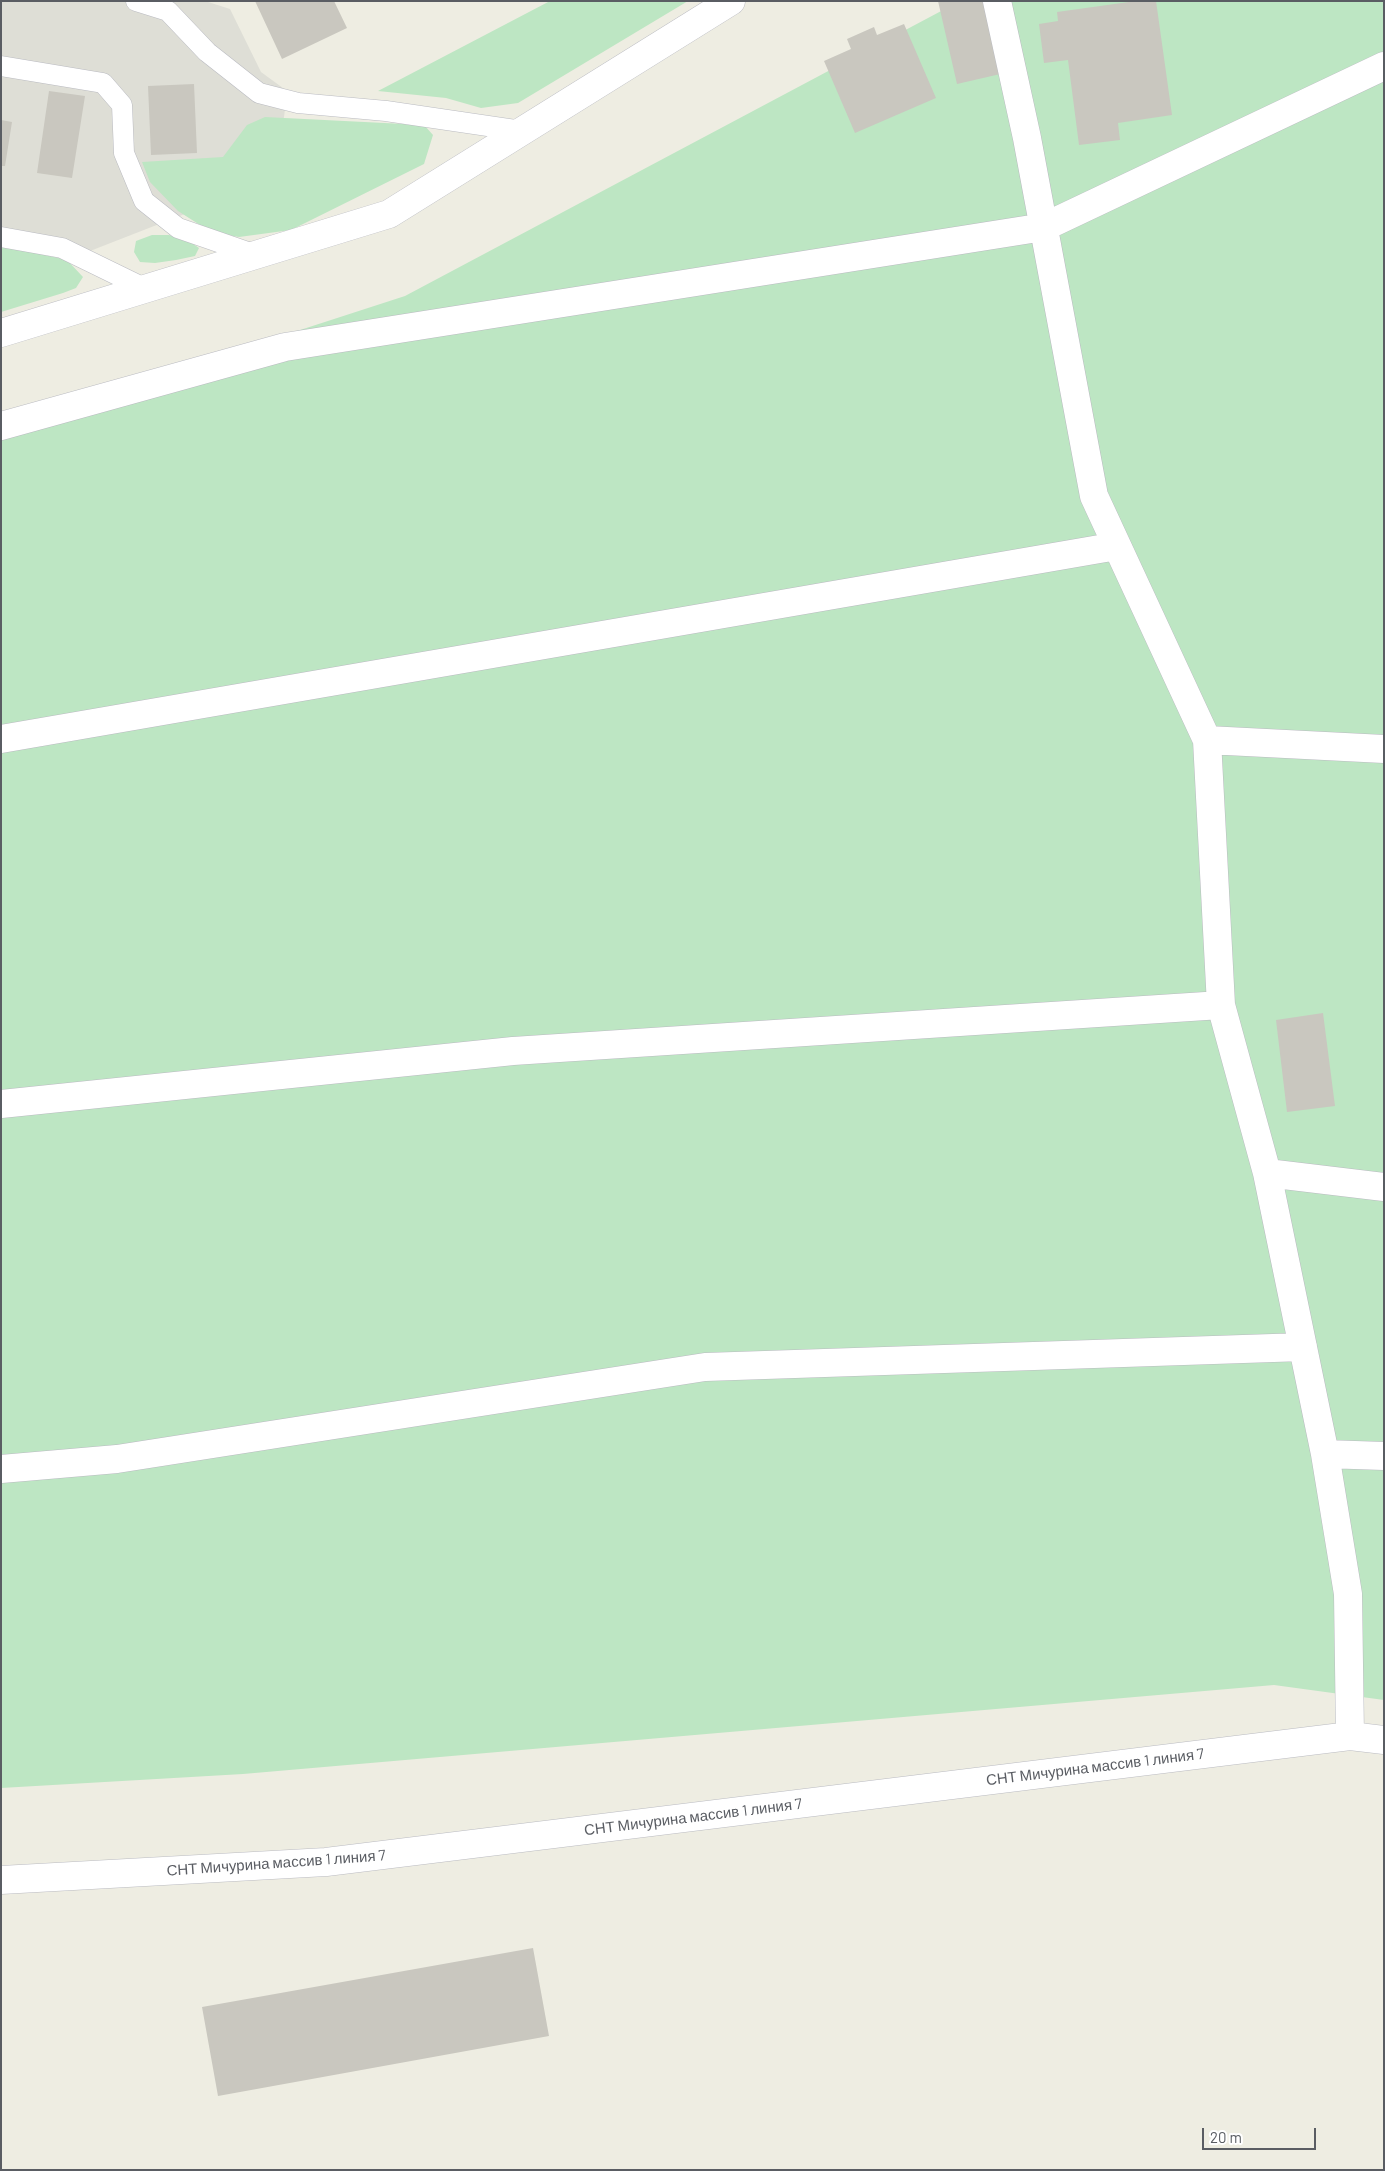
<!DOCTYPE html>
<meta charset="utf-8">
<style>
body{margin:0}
#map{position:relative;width:1385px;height:2171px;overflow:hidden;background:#eeede2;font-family:Barlow,sans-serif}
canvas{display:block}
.frame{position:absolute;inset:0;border:2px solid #5a5d63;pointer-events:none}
.scale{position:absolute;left:1202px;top:2128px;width:114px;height:22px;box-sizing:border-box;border:2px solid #5a5d63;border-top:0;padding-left:6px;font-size:15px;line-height:18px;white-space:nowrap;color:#5a5d63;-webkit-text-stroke:4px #fff;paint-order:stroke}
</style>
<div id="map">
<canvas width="1385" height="2171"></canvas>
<div class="frame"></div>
<div class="scale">20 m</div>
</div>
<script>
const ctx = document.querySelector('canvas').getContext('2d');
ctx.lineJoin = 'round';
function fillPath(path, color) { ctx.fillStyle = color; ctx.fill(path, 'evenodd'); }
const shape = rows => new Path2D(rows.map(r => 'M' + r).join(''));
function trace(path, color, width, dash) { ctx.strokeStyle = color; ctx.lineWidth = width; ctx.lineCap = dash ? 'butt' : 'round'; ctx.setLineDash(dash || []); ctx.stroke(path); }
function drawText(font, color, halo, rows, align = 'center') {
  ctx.font = font + ' Barlow,sans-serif'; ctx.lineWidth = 5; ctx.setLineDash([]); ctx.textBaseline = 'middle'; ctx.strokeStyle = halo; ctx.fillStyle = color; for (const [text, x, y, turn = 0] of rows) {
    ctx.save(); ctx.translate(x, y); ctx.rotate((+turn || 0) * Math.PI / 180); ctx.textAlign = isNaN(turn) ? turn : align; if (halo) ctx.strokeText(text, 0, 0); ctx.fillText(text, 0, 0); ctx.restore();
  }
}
fillPath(shape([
 [1,1,205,1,230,9,261,72,287,91,277,178,67,260,1,245]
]), '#deded6');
fillPath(shape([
 [550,1,688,1,518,103,481,108,446,98,378,91],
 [960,1,1384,1,1384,1700,1274,1685,243,1774,1,1788,1,427,405,296],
 [265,117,404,124,425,126,433,135,424,164,291,230,239,237,211,232,178,211,150,182,142,162,223,157,247,125],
 [152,235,169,235,189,241,199,248,195,256,176,260,155,263,140,262,134,252,136,241],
 [1,245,67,260,83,277,76,288,63,293,1,312]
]), '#bde6c3');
fillPath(shape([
 [255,1,334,1,347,28,282,59],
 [938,1,992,1,1009,72,957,84],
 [1136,1,1156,1,1172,115,1118,123,1120,140,1079,145,1068,60,1044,63,1039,24,1058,21,1057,12],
 [904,24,936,98,855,133,824,61,851,49,847,39,874,27,877,35],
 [194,84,197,153,151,155,148,86],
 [49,91,85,96,72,178,37,173],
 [1,120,12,122,5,166,1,166],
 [1323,1013,1335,1106,1287,1112,1276,1020],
 [533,1948,549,2036,218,2096,202,2007]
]), '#c9c7bf');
const service = shape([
 [136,1,168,11,207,52,259,93,298,103,386,111,522,131],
 [1,66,103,83,122,105,124,153,144,201,178,228,256,255],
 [1,237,62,248,146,289]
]);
const minor = shape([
 [997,1,1027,138,1094,496,1207,740,1221,1005,1267,1173,1325,1454,1348,1594,1350,1736],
 [1,333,389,214,731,1],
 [1,426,285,347,1044,227,1384,66],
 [1,739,1117,546],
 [1207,740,1384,749],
 [1,1104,513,1051,1221,1005],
 [1267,1173,1384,1187],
 [1325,1454,1384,1456],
 [1,1469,117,1459,705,1367,1303,1347],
 [1,1880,326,1862,1350,1736,1384,1740]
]);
trace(service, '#babbc1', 21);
trace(minor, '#babbc1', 29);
trace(service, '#fff', 20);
trace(minor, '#fff', 28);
drawText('15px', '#5a5d63', '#fff', [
 ["СНТ Мичурина массив 1 линия 7",1095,1767,-7],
 ["СНТ Мичурина массив 1 линия 7",693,1817,-7],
 ["СНТ Мичурина массив 1 линия 7",276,1863,-4]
]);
</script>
